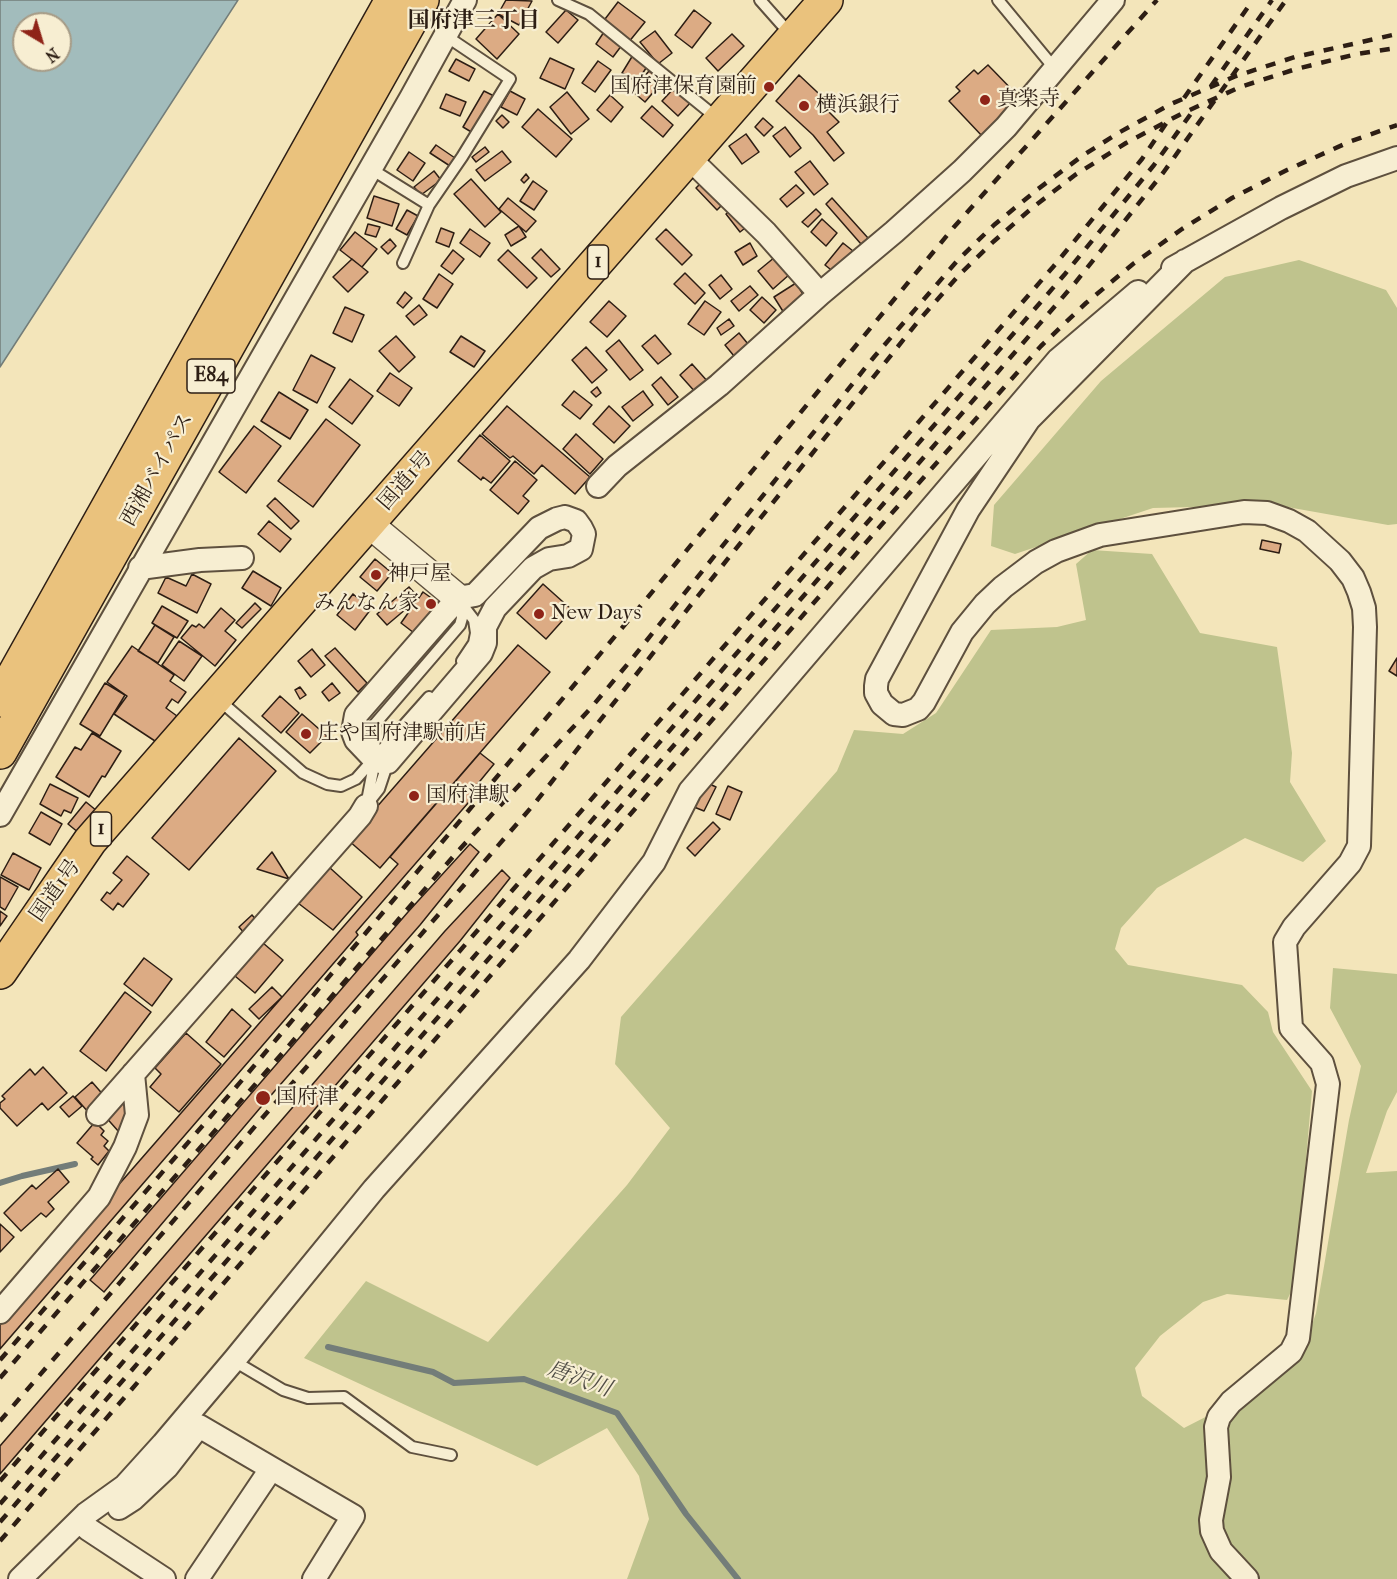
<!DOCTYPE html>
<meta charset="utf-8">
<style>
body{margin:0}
#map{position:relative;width:1397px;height:1579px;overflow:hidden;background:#f3e5ba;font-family:"IM FELL French Canon",serif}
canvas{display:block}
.north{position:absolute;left:12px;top:12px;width:60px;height:60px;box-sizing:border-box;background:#f7eed2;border:2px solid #a69b86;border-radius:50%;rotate:142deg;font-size:16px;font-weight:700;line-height:24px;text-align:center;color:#2d1e14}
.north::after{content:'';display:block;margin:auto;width:21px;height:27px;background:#8f2418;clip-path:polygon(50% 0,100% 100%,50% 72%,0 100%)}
</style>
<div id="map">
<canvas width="1397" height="1579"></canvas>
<div class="north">N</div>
</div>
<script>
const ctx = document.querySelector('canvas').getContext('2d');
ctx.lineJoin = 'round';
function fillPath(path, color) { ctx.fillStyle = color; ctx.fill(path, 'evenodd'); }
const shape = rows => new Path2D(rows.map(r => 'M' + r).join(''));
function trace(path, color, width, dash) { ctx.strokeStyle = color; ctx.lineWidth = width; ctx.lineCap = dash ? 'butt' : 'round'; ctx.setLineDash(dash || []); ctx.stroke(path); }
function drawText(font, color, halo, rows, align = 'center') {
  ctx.font = font + ' "IM FELL French Canon","Noto Serif JP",serif'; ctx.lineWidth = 4.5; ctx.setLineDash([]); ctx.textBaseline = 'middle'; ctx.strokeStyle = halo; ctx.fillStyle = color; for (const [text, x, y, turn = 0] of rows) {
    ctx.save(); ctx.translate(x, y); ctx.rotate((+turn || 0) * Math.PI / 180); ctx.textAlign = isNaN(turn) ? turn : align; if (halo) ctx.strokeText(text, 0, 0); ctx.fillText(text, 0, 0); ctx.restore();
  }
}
fillPath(shape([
 [1299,260,1386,290,1397,308,1397,524,1388,525,1276,505,1153,508,1015,554,991,546,994,505,1101,381,1225,277],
 [1092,550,1152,554,1200,633,1277,647,1292,753,1290,782,1326,841,1303,862,1245,838,1157,888,1121,928,1115,949,1128,965,1242,985,1268,1012,1273,1032,1312,1091,1295,1284,1287,1300,1227,1294,1203,1302,1160,1336,1135,1368,1142,1396,1184,1428,1266,1386,1301,1358,1316,1313,1349,1120,1361,1066,1330,1008,1333,968,1397,974,1397,1092,1387,1111,1366,1173,1397,1171,1397,1579,627,1579,649,1519,639,1476,607,1428,537,1466,304,1358,366,1281,488,1342,627,1185,670,1128,615,1064,621,1017,837,771,854,730,903,734,936,713,991,630,1057,627,1086,620,1076,564]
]), '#bfc38d');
const water = shape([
 [0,0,238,0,0,367,0,0],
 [24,24,60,24,60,60,24,60,24,24]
]);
fillPath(water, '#a2bcbc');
trace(water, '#737d79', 1.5);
trace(shape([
 [0,1183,22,1176,75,1164],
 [328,1347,433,1372,454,1383,524,1379,617,1413,686,1514,738,1579]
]), '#737d79', 6);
const building = shape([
 [506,0,532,1,519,25,498,14,506,0],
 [618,2,645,22,628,43,602,23,618,2],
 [566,10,578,20,558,43,546,32,566,10],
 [694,10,711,23,692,48,675,35,694,10],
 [498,14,519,34,497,59,476,39,498,14],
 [655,31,672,53,658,64,640,42,655,31],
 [604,32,622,45,613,57,596,44,604,32],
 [732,34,744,46,718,71,706,58,732,34],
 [633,55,648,65,637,82,622,73,633,55],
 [550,58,574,69,565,89,540,78,550,58],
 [456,59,475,69,469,81,449,71,456,59],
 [598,61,611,70,595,92,582,83,598,61],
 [988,65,1022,100,983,137,949,101,960,91,956,87,974,70,978,74,988,65],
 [649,71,662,82,645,102,632,91,649,71],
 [799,75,833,107,828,111,839,122,827,132,844,153,834,161,813,135,776,101,799,75],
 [676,86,692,101,678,116,662,101,676,86],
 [484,91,494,96,473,133,463,127,484,91],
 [510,91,525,99,517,115,501,107,510,91],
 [567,92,589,119,571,134,550,107,567,92],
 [446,94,466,102,460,116,440,108,446,94],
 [610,95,623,107,611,122,597,110,610,95],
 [652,106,673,125,663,137,641,118,652,106],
 [538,109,572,139,556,157,522,127,538,109],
 [502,115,509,122,503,128,496,121,502,115],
 [763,118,773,127,764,136,755,127,763,118],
 [785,127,801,148,790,157,773,136,785,127],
 [746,134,759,152,742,164,729,146,746,134],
 [436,145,455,158,450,166,430,153,436,145],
 [485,147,489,152,476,162,472,157,485,147],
 [502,151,511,162,485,181,476,170,502,151],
 [409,152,425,163,413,181,397,170,409,152],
 [810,161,828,184,814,195,795,172,810,161],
 [434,171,441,180,421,195,414,187,434,171],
 [526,174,529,178,524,183,521,180,526,174],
 [471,179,501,212,485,227,454,194,471,179],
 [704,180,726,201,717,210,696,188,704,180],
 [533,181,547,191,534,210,520,201,533,181],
 [796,185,804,193,787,207,780,199,796,185],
 [374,196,399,204,392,226,367,218,374,196],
 [508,198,536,221,526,232,499,209,508,198],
 [832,198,868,238,861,244,826,204,832,198],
 [734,207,749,225,740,232,726,214,734,207],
 [816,209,821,214,808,227,802,222,816,209],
 [407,210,418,216,407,235,396,229,407,210],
 [822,219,837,233,826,246,811,232,822,219],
 [368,224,380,227,376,237,365,234,368,224],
 [519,226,526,237,511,246,505,235,519,226],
 [441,228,454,233,449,247,436,242,441,228],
 [470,229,490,243,480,257,460,243,470,229],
 [666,229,692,255,682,265,656,239,666,229],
 [355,232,377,249,362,267,340,250,355,232],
 [390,239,396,246,388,254,381,247,390,239],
 [750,243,757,256,743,265,735,252,750,243],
 [843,243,853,251,835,273,825,265,843,243],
 [541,249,560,269,551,277,532,258,541,249],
 [453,250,464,259,452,274,441,266,453,250],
 [508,250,537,278,527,288,498,260,508,250],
 [775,257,790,274,773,289,758,271,775,257],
 [352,259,368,272,348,292,333,277,352,259],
 [685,273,705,293,695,304,674,284,685,273],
 [439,274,453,284,437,308,423,299,439,274],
 [721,275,732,289,720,299,709,285,721,275],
 [796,283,806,299,784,313,774,297,796,283],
 [750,286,758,295,739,311,731,301,750,286],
 [405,292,412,298,403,308,397,303,405,292],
 [762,297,776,310,764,323,750,310,762,297],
 [609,301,626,316,607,337,590,322,609,301],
 [705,301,721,312,704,335,688,324,705,301],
 [419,305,427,315,414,325,406,316,419,305],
 [345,307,364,315,352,342,333,333,345,307],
 [729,319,734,326,721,335,717,328,729,319],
 [739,333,748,344,734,356,725,345,739,333],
 [655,335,671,354,658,364,642,346,655,335],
 [396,336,415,357,399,372,379,351,396,336],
 [461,336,485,351,474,367,450,352,461,336],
 [619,340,643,370,630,380,606,351,619,340],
 [586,347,607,370,592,383,572,360,586,347],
 [311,355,335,368,317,403,293,390,311,355],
 [692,364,709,383,697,394,680,375,692,364],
 [390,373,412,388,399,406,377,391,390,373],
 [661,377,678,397,668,405,652,385,661,377],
 [350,379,373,396,352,424,329,407,350,379],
 [597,387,601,393,596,397,591,392,597,387],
 [574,391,592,405,580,419,562,405,574,391],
 [643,391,653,405,633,421,622,407,643,391],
 [279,392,308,410,290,439,261,421,279,392],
 [507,406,590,477,575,494,542,465,534,474,513,456,510,458,482,434,507,406],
 [609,406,630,426,614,443,593,424,609,406],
 [326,419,360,445,313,507,278,481,326,419],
 [254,426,281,446,246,493,219,472,254,426],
 [576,434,603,459,590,474,563,449,576,434],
 [480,435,510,461,491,483,483,477,481,480,458,461,480,435],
 [515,461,537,480,523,496,529,501,518,514,490,490,515,461],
 [275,498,299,521,291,529,267,506,275,498],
 [269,521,291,539,280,552,258,534,269,521],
 [1262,540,1281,544,1279,553,1260,549,1262,540],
 [375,559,392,573,377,591,360,577,375,559],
 [253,571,281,588,271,606,242,588,253,571],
 [192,574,211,584,197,613,158,593,166,577,186,586,192,574],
 [543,584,572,610,546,639,517,613,543,584],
 [409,587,419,598,387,625,377,614,409,587],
 [423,592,441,605,418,636,401,623,423,592],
 [353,594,371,609,355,630,337,615,353,594],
 [255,603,261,609,242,628,236,623,255,603],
 [162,606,188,621,177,638,152,623,162,606],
 [221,608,235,620,225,631,236,640,215,666,181,638,192,625,196,627,199,624,204,628,221,608],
 [155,625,174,637,158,663,138,651,155,625],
 [179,641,202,656,184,681,162,665,179,641],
 [518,645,550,672,380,868,348,840,518,645],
 [132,646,174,675,170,681,186,692,178,703,172,699,166,708,177,716,158,743,114,714,127,696,107,682,132,646],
 [335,648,367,683,358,692,325,656,335,648],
 [312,649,325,665,311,677,298,661,312,649],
 [1397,658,1397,676,1389,671,1397,658],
 [105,683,125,695,100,736,80,724,105,683],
 [332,683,340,693,329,701,322,692,332,683],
 [300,687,306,695,300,699,295,690,300,687],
 [280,696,299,713,281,733,262,716,280,696],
 [302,714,327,736,310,753,286,732,302,714],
 [92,733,121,751,105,777,102,776,89,797,56,777,75,747,81,750,92,733],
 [239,738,276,771,189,870,152,838,239,738],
 [480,753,494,764,471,792,475,795,356,932,358,935,0,1349,0,1321,398,864,390,857,480,753],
 [701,780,716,787,704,811,689,805,701,780],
 [50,784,78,798,71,813,64,810,61,816,40,804,50,784],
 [728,786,742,792,730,820,716,814,728,786],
 [86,802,97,811,79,833,68,824,86,802],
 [41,812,62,824,50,845,29,833,41,812],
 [713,822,720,829,695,856,687,848,713,822],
 [470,844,479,852,420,925,266,1101,104,1292,90,1280,408,912,470,844],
 [272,852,289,879,257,869,272,852],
 [13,853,41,868,29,890,1,875,13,853],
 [127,856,149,874,123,907,118,903,113,910,101,900,107,892,110,894,122,880,113,873,127,856],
 [329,867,362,897,333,930,298,903,329,867],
 [502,870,510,878,460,941,0,1474,0,1446,445,931,502,870],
 [0,877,18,887,5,910,0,907,0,877],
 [0,911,7,916,0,926,0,911],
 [252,915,258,922,245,934,239,927,252,915],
 [263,943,283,960,255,993,235,976,263,943],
 [144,958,172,979,152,1006,124,984,144,958],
 [272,987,282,997,259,1019,249,1009,272,987],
 [125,992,151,1012,106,1071,80,1051,125,992],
 [232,1009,251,1026,224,1057,206,1042,232,1009],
 [186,1033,221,1064,179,1112,150,1087,161,1074,155,1068,186,1033],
 [43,1067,67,1093,48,1110,42,1103,17,1126,0,1108,0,1103,5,1099,2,1096,30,1069,35,1075,43,1067],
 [92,1082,106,1098,89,1113,75,1097,92,1082],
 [73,1096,82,1106,69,1117,60,1107,73,1096],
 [119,1098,136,1116,119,1132,103,1114,119,1098],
 [95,1122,104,1131,101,1135,108,1141,104,1146,109,1151,98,1165,91,1159,93,1157,77,1143,95,1122],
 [58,1169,69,1182,48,1202,54,1209,46,1217,41,1213,21,1231,4,1213,32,1185,36,1189,58,1169],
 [0,1224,14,1237,0,1252,0,1224]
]);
fillPath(building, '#dcab84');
trace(building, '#2d1e14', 1.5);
const service = shape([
 [558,0,589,14,717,118],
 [760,0,791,35],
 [998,0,1055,69],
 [371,169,429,205],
 [403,263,429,205,462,157,510,79,446,36],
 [458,599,474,620,476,633,474,643,462,661],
 [219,700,303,773,327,784,341,786,356,779,429,697],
 [368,803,379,789,388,762],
 [366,806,375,760,374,725,460,625,462,618,460,604],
 [234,1361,283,1390,308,1398,344,1397,412,1447,451,1455]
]);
const minor = shape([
 [689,158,766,233,820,294],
 [1185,261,1029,419,968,510,877,679,876,686,876,693,882,704,894,714,903,715,918,709,924,702,962,632,985,604,1003,587,1036,562,1056,551,1100,535,1244,512,1267,513,1289,521,1307,531,1340,561,1353,578,1359,592,1364,608,1365,627,1359,846,1350,863,1294,927,1285,942,1291,1028,1322,1063,1328,1084,1298,1338,1291,1352,1231,1402,1219,1417,1216,1427,1219,1477,1211,1520,1212,1531,1221,1551,1247,1579],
 [1173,268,1281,208,1346,176,1397,158],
 [598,486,617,466,719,385,820,294,894,232,962,171,1006,127,1113,0],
 [565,517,576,521,581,528,584,534,581,549,568,556,549,559,533,568,495,608,485,627,485,643,481,653,388,762,381,762,375,760,356,740,353,732,356,715,458,598,475,595,539,528,557,519,565,517],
 [140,568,200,560,242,558],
 [0,815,411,98,465,0],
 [98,1114,360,816,366,806],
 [0,1312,99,1197,125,1147,137,1115,133,1074],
 [119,1508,133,1499,167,1467,199,1426,353,1516,314,1579],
 [88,1529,164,1579],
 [20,1579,86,1514,125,1486,163,1444,235,1359,374,1189,579,960,654,862,690,791,1058,360,1138,292],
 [197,1579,271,1469]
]);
const tertiary = shape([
 [369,524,458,598]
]);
const trunk = shape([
 [0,972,90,841,826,0]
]);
const motorway = shape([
 [0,700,392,0],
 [0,752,422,0]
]);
trace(service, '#5e503e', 14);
trace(minor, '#5e503e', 26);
trace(tertiary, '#5e503e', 30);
trace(trunk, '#2d1e14', 36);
trace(motorway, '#2d1e14', 36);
trace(service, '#f7eed2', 10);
trace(minor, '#f7eed2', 22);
trace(tertiary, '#f7eed2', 27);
trace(trunk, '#eac27d', 33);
trace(motorway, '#eac27d', 33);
trace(shape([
 [1211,86,1272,0],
 [1184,98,1253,0],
 [0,1360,243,1079,648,597,954,227,1157,0],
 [0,1378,458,851,590,709,631,660,874,357,957,261,994,225,1038,189,1082,156,1120,132,1171,104,1236,76,1295,57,1397,34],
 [0,1421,535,803,694,601,920,319,960,274,993,242,1032,208,1075,175,1126,143,1181,114,1240,87,1296,69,1357,54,1397,48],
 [0,1481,1053,267,1142,159,1167,122],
 [0,1504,1065,274,1154,165,1195,108],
 [0,1522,1075,283,1163,173,1286,0],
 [0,1541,883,523,1041,346,1086,303,1133,264,1182,229,1232,198,1287,170,1349,142,1397,125]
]), '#2d1e14', 4.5, [10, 10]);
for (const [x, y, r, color] of [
 [769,87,6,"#8f2418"],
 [985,100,6,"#8f2418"],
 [804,106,6,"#8f2418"],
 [376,575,6,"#8f2418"],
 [431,604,6,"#8f2418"],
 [539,614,6,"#8f2418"],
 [306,734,6,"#8f2418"],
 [414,796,6,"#8f2418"],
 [263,1098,8,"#8f2418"]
]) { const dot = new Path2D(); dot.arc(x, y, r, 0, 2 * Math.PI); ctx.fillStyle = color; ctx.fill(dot); trace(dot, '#f7eed2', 2); }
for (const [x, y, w] of [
 [598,262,21],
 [211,376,48],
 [101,829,21]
]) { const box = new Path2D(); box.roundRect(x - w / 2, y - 17, w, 34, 4.5); ctx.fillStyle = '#f7eed2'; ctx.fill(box); trace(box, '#2d1e14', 1.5); }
drawText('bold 20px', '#2d1e14', null, [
 ["1",598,262],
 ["E84",211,376],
 ["1",101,829]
]);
drawText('21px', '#2d1e14', '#f7eed2', [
 ["国府津保育園前",757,87,"right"],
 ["真楽寺",997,100],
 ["横浜銀行",816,106],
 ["神戸屋",388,575],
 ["みんなん家",419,604,"right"],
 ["New Days",551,614],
 ["庄や国府津駅前店",318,734],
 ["国府津駅",426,796],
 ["国府津",276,1098]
], 'left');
drawText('21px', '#2d1e14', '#f7eed2', [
 ["西湘バイパス",158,470,-61],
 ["国道1号",406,481,-49],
 ["国道1号",56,891,-55]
]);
drawText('bold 22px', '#2d1e14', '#f7eed2', [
 ["国府津三丁目",474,22]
]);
drawText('italic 22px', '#504d46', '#f7eed2', [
 ["唐沢川",579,1380,20]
]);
</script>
